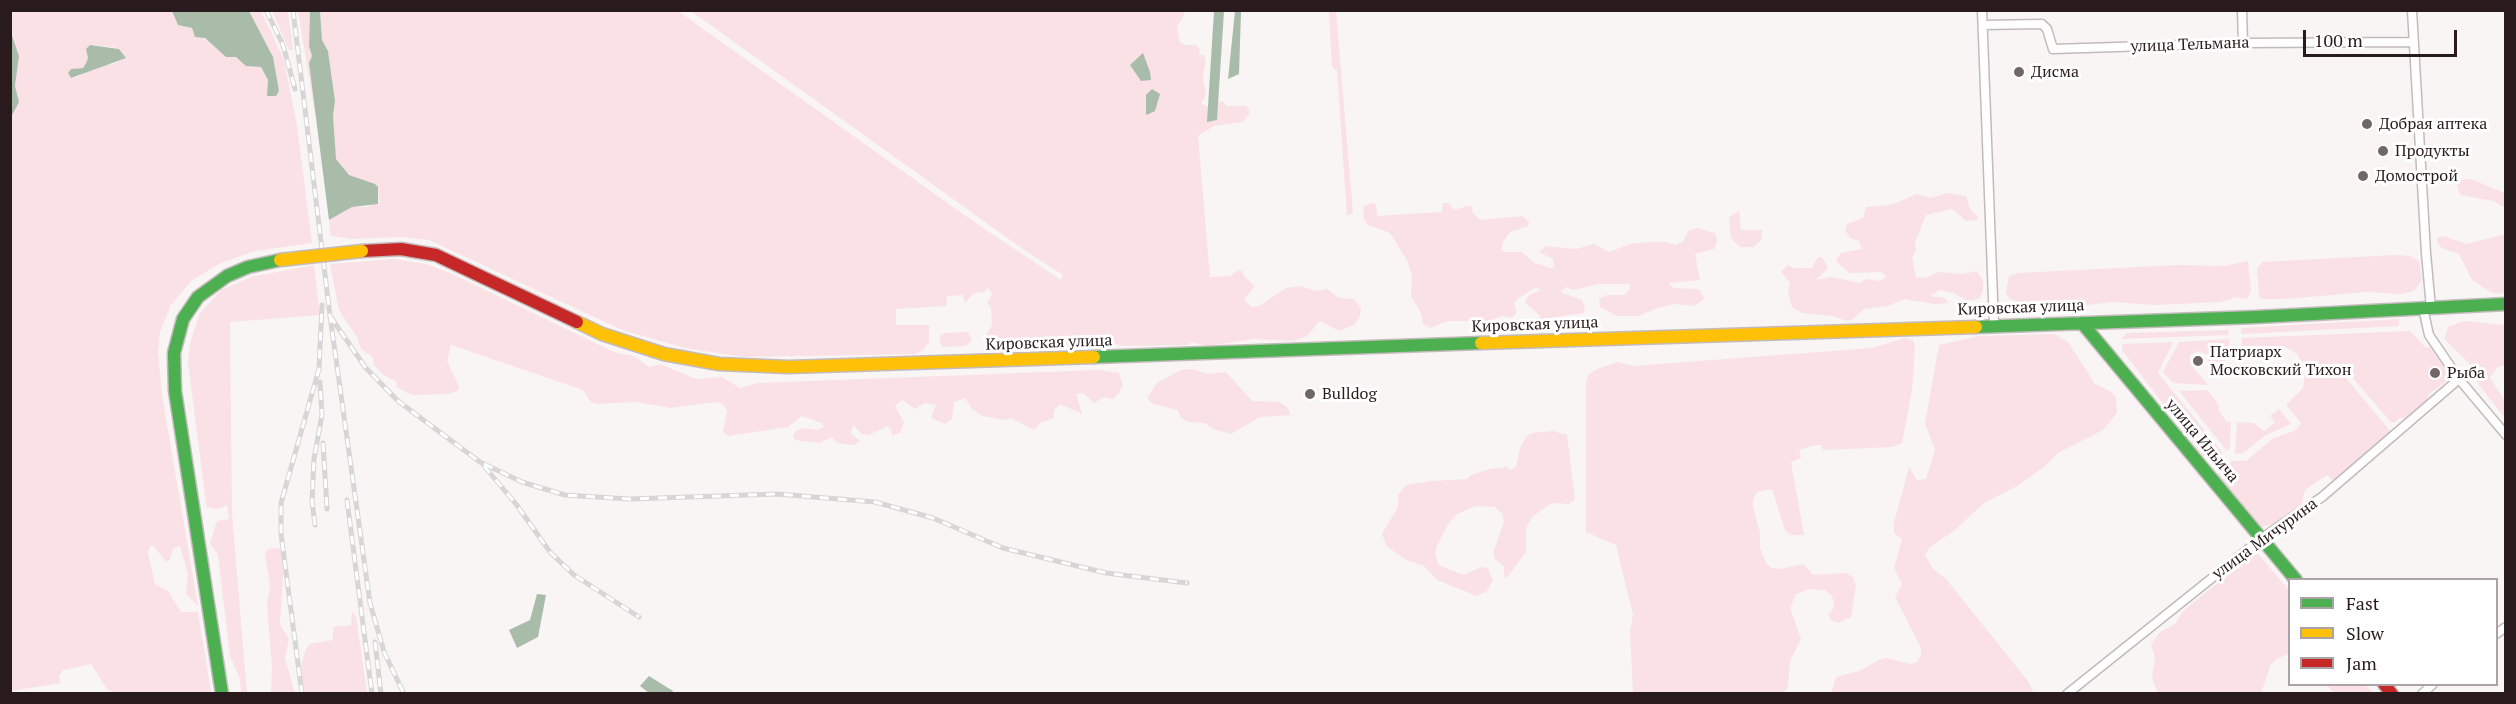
<!DOCTYPE html>
<meta charset="utf-8">
<style>
body{margin:0}
#map{position:relative;width:2516px;height:704px;overflow:hidden;background:#f9f5f5;font-family:"PT Serif",serif}
canvas{display:block}
.frame{position:absolute;inset:0;border:12px solid #281a1d;pointer-events:none}
.legend{position:absolute;left:2288px;top:578px;width:210px;height:108px;box-sizing:border-box;background:#fff;border:2px solid #a9a3a5;margin:0;padding:8px 10px;list-style:none;font-size:18px;color:#281a1d}
.legend li{display:flex;align-items:center;gap:12px;height:30px}
.legend b{width:30px;border:2px solid #a9a3a5}
.scale{position:absolute;left:2303px;top:30px;width:154px;height:27px;box-sizing:border-box;border:3px solid #281a1d;border-top:0;padding-left:8px;font-size:18px;line-height:21px;white-space:nowrap;color:#281a1d;-webkit-text-stroke:4px #fff;paint-order:stroke}
</style>
<div id="map">
<canvas width="2516" height="704"></canvas>
<div class="frame"></div>
<ul class="legend">
<li><b style="height:8px;background:#4caf50"></b>Fast</li>
<li><b style="height:8px;background:#ffc107"></b>Slow</li>
<li><b style="height:8px;background:#c62828"></b>Jam</li>
</ul>
<div class="scale">100 m</div>
</div>
<script>
const ctx = document.querySelector('canvas').getContext('2d');
ctx.lineJoin = 'round';
function fillPath(path, color) { ctx.fillStyle = color; ctx.fill(path, 'evenodd'); }
const shape = rows => new Path2D(rows.map(r => 'M' + r).join(''));
function trace(path, color, width, dash) { ctx.strokeStyle = color; ctx.lineWidth = width; ctx.lineCap = dash ? 'butt' : 'round'; ctx.setLineDash(dash || []); ctx.stroke(path); }
function drawText(font, color, halo, rows, align = 'center') {
  ctx.font = font + ' "PT Serif",serif'; ctx.lineWidth = 6; ctx.setLineDash([]); ctx.textBaseline = 'middle'; ctx.strokeStyle = halo; ctx.fillStyle = color; for (const [text, x, y, turn = 0] of rows) {
    ctx.save(); ctx.translate(x, y); ctx.rotate((+turn || 0) * Math.PI / 180); ctx.textAlign = isNaN(turn) ? turn : align; if (halo) ctx.strokeText(text, 0, 0); ctx.fillText(text, 0, 0); ctx.restore();
  }
}
fillPath(shape([
 [11,11,172,11,178,25,192,28,193,33,209,41,226,57,236,57,251,66,261,67,268,80,267,96,273,57,249,11,261,11,284,60,297,126,312,243,255,251,221,263,191,281,171,305,160,332,158,351,162,395,198,606,186,594,188,574,180,546,173,549,170,560,166,562,154,546,150,546,148,553,155,584,168,591,181,612,198,612,211,693,115,693,107,689,91,664,63,670,59,676,61,683,11,691,10,117,19,102,15,86,19,56,11,29],
 [90,45,113,47,119,49,126,58,113,64,98,66,75,78,76,68,83,68,88,59],
 [272,11,288,11,293,50,289,50],
 [298,11,310,11,309,46,312,52,316,119],
 [320,11,678,11,977,224,1061,280,1063,275,1054,269,1027,252,691,11,1181,11,1185,13,1177,27,1180,42,1185,45,1196,45,1200,50,1199,56,1203,54,1206,60,1203,77,1206,95,1201,104,1209,107,1222,101,1227,106,1246,106,1250,112,1243,122,1214,126,1198,136,1210,277,1230,276,1239,270,1242,271,1245,277,1255,286,1244,300,1252,307,1259,306,1286,288,1300,286,1316,291,1327,289,1339,298,1354,299,1361,308,1360,316,1354,325,1339,331,1320,321,1307,336,1294,341,1254,339,1207,346,1192,342,1187,345,1123,346,1103,341,1082,346,993,349,984,339,992,325,991,308,987,303,992,294,988,288,984,292,974,293,965,303,963,295,947,296,946,306,896,309,896,325,929,325,929,342,923,350,915,354,743,357,685,348,622,330,429,240,401,237,351,239,331,236,329,220,352,207,367,207,379,202,378,187,375,184,349,175,339,166,335,157,333,116,335,101,328,51,322,40],
 [1329,11,1336,11,1353,213,1347,216,1337,71,1332,67],
 [2471,179,2505,193,2505,208,2494,201,2460,195,2457,184,2461,180],
 [1948,193,1966,196,1970,209,1978,217,1977,220,1966,221,1952,209,1926,215,1915,242,1916,251,1912,257,1916,277,1926,278,1938,272,1963,274,1977,271,1983,280,1983,290,1979,299,1967,301,1954,293,1940,290,1930,296,1944,298,1949,303,1935,304,1904,299,1888,306,1864,309,1853,319,1847,321,1832,316,1802,313,1792,307,1788,293,1790,283,1781,272,1788,265,1794,268,1812,268,1818,257,1822,257,1828,268,1816,280,1832,277,1860,283,1866,279,1880,281,1886,277,1883,273,1877,272,1849,273,1836,261,1841,253,1862,249,1859,241,1850,238,1845,230,1847,224,1863,218,1866,207,1891,205,1917,194,1930,198],
 [1371,203,1376,204,1377,216,1442,212,1443,203,1448,203,1454,210,1471,205,1473,213,1480,220,1523,216,1529,222,1528,226,1510,232,1503,242,1501,250,1505,252,1522,252,1533,262,1550,268,1554,267,1553,259,1539,252,1546,246,1576,249,1594,244,1609,252,1630,244,1649,242,1666,242,1675,245,1683,242,1688,231,1697,228,1715,233,1717,241,1714,249,1695,254,1700,280,1668,283,1674,288,1697,289,1701,291,1704,299,1695,306,1676,304,1657,308,1639,316,1617,316,1600,307,1599,299,1607,295,1625,295,1630,288,1630,284,1600,284,1573,290,1566,287,1560,292,1582,300,1585,308,1583,313,1552,318,1550,330,1540,335,1534,325,1540,318,1539,315,1525,302,1529,295,1541,290,1536,287,1516,300,1514,304,1517,312,1512,318,1501,316,1490,321,1448,321,1430,328,1423,324,1421,313,1411,296,1412,275,1407,260,1390,233,1368,225,1364,219,1363,207],
 [1739,211,1741,230,1762,230,1762,239,1754,247,1740,247,1731,238,1729,217],
 [2505,234,2505,294,2492,293,2472,280,2459,254,2442,248,2437,243,2437,238,2443,236,2467,244],
 [2395,255,2410,256,2419,261,2422,280,2414,291,2401,294,2367,292,2285,299,2261,299,2259,296,2257,268,2263,262],
 [394,259,426,264,450,273,616,353,634,356,649,367,660,364,696,379,722,377,740,388,758,383,1098,370,1119,373,1123,385,1119,393,1113,399,1104,397,1094,403,1083,393,1076,394,1082,414,1060,404,1054,410,1054,418,1040,423,1034,430,1011,418,1004,420,983,416,972,409,965,398,954,402,952,419,945,424,931,418,936,405,925,403,915,409,902,400,895,406,904,422,900,433,892,435,891,428,887,426,869,435,862,434,853,425,851,434,860,441,854,445,837,443,832,437,820,443,795,440,793,437,796,431,804,428,817,430,824,427,822,423,802,416,788,427,728,436,723,432,727,410,723,404,716,402,671,408,635,402,596,404,590,401,583,390,451,345,447,361,458,384,459,390,448,394,412,395,396,387,397,382,382,374,374,365,373,357,361,349,357,337,339,310,330,264],
 [2248,261,2251,290,2248,298,2244,299,2237,297,2220,302,2155,305,2112,302,2064,308,2022,304,2010,299,2006,293,2009,276,2018,273,2178,265,2224,266],
 [314,265,320,315,230,322,232,513,247,693,241,693,240,679,230,656,218,555,210,543,217,521,229,519,227,505,219,509,207,507,206,503,188,363,190,343,200,313,221,290,251,277],
 [2399,319,2399,326,2241,334,2241,328],
 [2464,321,2505,325,2505,365,2498,367,2490,378,2505,401,2505,418,2479,385,2468,362,2444,339,2448,327],
 [2228,330,2229,335,2121,339,2127,333],
 [2410,331,2426,348,2430,346,2453,376,2428,395,2427,401,2408,418,2399,418,2396,422,2391,422,2349,374,2336,369,2304,366,2297,354,2284,346,2242,348,2242,338],
 [968,332,972,340,966,346,943,347,940,342,940,336,945,333],
 [2054,334,2068,342,2095,384,2110,391,2116,397,2117,413,2103,430,2058,453,2044,467,2017,486,1984,503,1955,530,1929,548,1925,555,1933,569,1946,579,2028,681,2034,693,1831,693,1836,677,1859,671,1879,660,1887,658,1910,664,1917,662,1921,655,1921,648,1895,597,1902,584,1894,568,1902,539,1894,533,1894,523,1909,467,1917,480,1926,479,1935,450,1925,423,1939,345,1979,336],
 [1905,338,1913,340,1915,347,1912,390,1902,443,1892,447,1823,450,1822,445,1815,445,1799,450,1801,458,1791,462,1804,535,1790,535,1785,530,1772,489,1757,492,1753,499,1753,508,1760,532,1760,548,1766,563,1772,568,1780,569,1804,564,1813,575,1846,573,1853,577,1856,585,1851,617,1838,623,1831,620,1828,614,1834,608,1834,601,1831,595,1825,590,1809,589,1796,594,1790,608,1801,639,1790,661,1788,687,1783,693,1633,693,1630,632,1633,615,1616,545,1586,532,1586,384,1588,375,1595,370,1617,362,1633,366,1872,348],
 [2229,339,2229,351,2206,354,2196,351,2190,356,2190,364,2208,385,2173,383,2163,372,2179,342],
 [2173,342,2158,373,2223,453,2220,456,2203,456,2122,350,2122,344],
 [2228,354,2221,369,2217,370,2208,364,2208,355],
 [1192,369,1208,374,1226,372,1252,401,1279,402,1287,407,1291,415,1260,417,1231,434,1213,429,1205,423,1188,422,1181,418,1178,410,1153,404,1147,398,1157,383,1181,370],
 [2305,374,2335,374,2346,378,2392,433,2334,482,2327,475,2305,490,2302,503,2277,523,2261,527,2217,474,2232,461,2246,461,2272,439,2296,430,2301,423,2286,405,2303,388],
 [2207,390,2219,405,2219,411,2227,422,2231,422,2230,448,2227,451,2179,391],
 [2279,409,2291,424,2266,435,2243,453,2235,454,2237,422,2254,423,2264,431,2275,422,2270,416],
 [1553,431,1567,435,1575,500,1569,504,1552,503,1533,516,1526,528,1526,552,1509,575,1504,578,1504,567,1495,559,1493,553,1504,522,1503,515,1495,507,1476,506,1457,514,1449,523,1437,546,1435,553,1438,565,1464,575,1481,567,1488,568,1493,580,1487,591,1477,596,1437,580,1424,566,1407,560,1387,547,1382,534,1398,507,1398,495,1406,485,1432,481,1467,479,1471,475,1490,469,1506,467,1511,470,1516,467,1520,448,1526,437,1532,433],
 [274,548,280,549,284,560,280,624,289,639,285,658,295,693,271,693,272,666,267,605,270,586,265,554,268,549],
 [2258,554,2289,590,2289,654,2276,659,2271,664,2261,693,2158,693,2152,678,2155,658,2151,644,2160,632,2175,624,2183,611,2250,557],
 [352,612,356,616,367,693,301,693,300,669,306,649,310,644,333,640,333,627,351,625],
 [2327,685,2365,685,2373,693,2334,693]
]), '#f9e1e5');
fillPath(shape([
 [172,11,249,11,273,57,279,91,276,96,267,96,268,80,261,67,246,66,236,57,226,57,205,38,195,37,192,28,178,25],
 [310,11,320,11,322,40,328,51,335,101,333,116,336,159,349,175,375,184,378,187,378,204,352,207,329,220,309,63,312,56,309,46],
 [1214,11,1224,11,1217,120,1207,122],
 [1235,11,1241,12,1239,74,1228,79],
 [10,29,19,56,15,86,19,102,11,117],
 [90,45,119,49,126,58,71,78,68,73,71,69,83,68,86,63,88,58,86,49],
 [1143,53,1150,72,1151,80,1141,81,1130,65],
 [1152,89,1160,94,1155,111,1146,115,1146,95],
 [537,594,546,595,538,637,517,648,509,630,530,620],
 [649,676,673,691,672,693,649,693,640,686]
]), '#a9bcaa');
const street = shape([
 [1982,10,1994,325],
 [2242,10,2243,43],
 [2412,10,2426,253,2431,308],
 [1983,25,2042,24,2047,29,2053,49,2243,43,2413,42],
 [2423,308,2429,335,2459,379,2506,435],
 [2496,634,2506,627],
 [2067,694,2262,538,2322,497,2459,379],
 [2422,694,2433,684]
]);
const fast = shape([
 [2082,323,2296,580],
 [1976,327,2256,317,2506,304],
 [1094,357,1481,343],
 [222,694,175,391,174,353,183,319,198,297,227,276,248,267,280,260]
]);
const slow = shape([
 [577,322,602,334,664,354,719,364,789,367,1094,357],
 [1481,343,1976,327]
]);
const jam = shape([
 [362,251,401,249,436,255,577,322],
 [2384,684,2392,694]
]);
trace(street, '#c3babb', 11);
trace(fast, '#c3babb', 15);
trace(slow, '#c3babb', 15);
trace(jam, '#c3babb', 15);
trace(street, '#fefefe', 8);
trace(fast, '#4caf50', 12);
trace(slow, '#ffc107', 12);
trace(jam, '#c62828', 12);
const rail = shape([
 [266,10,283,45,295,89],
 [293,10,330,316,370,603,384,652,404,694],
 [330,316,365,367,398,401,480,462,522,482,565,495,629,499,777,494,875,502,933,518,1003,548,1106,573,1187,583],
 [323,443,327,509],
 [484,466,516,504,550,552,574,575,639,617],
 [347,500,372,694],
 [315,525,312,501,314,459,322,415,320,382],
 [375,642,381,694],
 [302,694,281,534,281,503,319,369,322,305]
]);
trace(rail, '#d7d5d6', 5);
trace(rail, '#fff', 3, [9]);
const slowBridge = shape([
 [280,260,362,251]
]);
trace(slowBridge, '#c3babb', 15, []);
trace(slowBridge, '#ffc107', 12);
for (const [x, y, r, color] of [
 [2019,72,6,"#716769"],
 [2367,124,6,"#716769"],
 [2383,151,6,"#716769"],
 [2363,176,6,"#716769"],
 [2198,361,6,"#716769"],
 [2435,373,6,"#716769"],
 [1310,394,6,"#716769"]
]) { const dot = new Path2D(); dot.arc(x, y, r, 0, 2 * Math.PI); ctx.fillStyle = color; ctx.fill(dot); trace(dot, '#fff', 2); }
drawText('16px', '#281a1d', '#fff', [
 ["улица Тельмана",2190,45,-2],
 ["Кировская улица",2021,308,-2],
 ["Кировская улица",1535,325,-2],
 ["Кировская улица",1049,343,-2],
 ["улица Ильича",2202,441,50],
 ["улица Мичурина",2265,539,-36]
]);
drawText('16px', '#281a1d', '#fff', [
 ["Дисма",2031,72],
 ["Добрая аптека",2379,124],
 ["Продукты",2395,151],
 ["Домострой",2375,176],
 ["Патриарх",2210,352],
 ["Московский Тихон",2210,370],
 ["Рыба",2447,373],
 ["Bulldog",1322,394]
], 'left');
</script>
